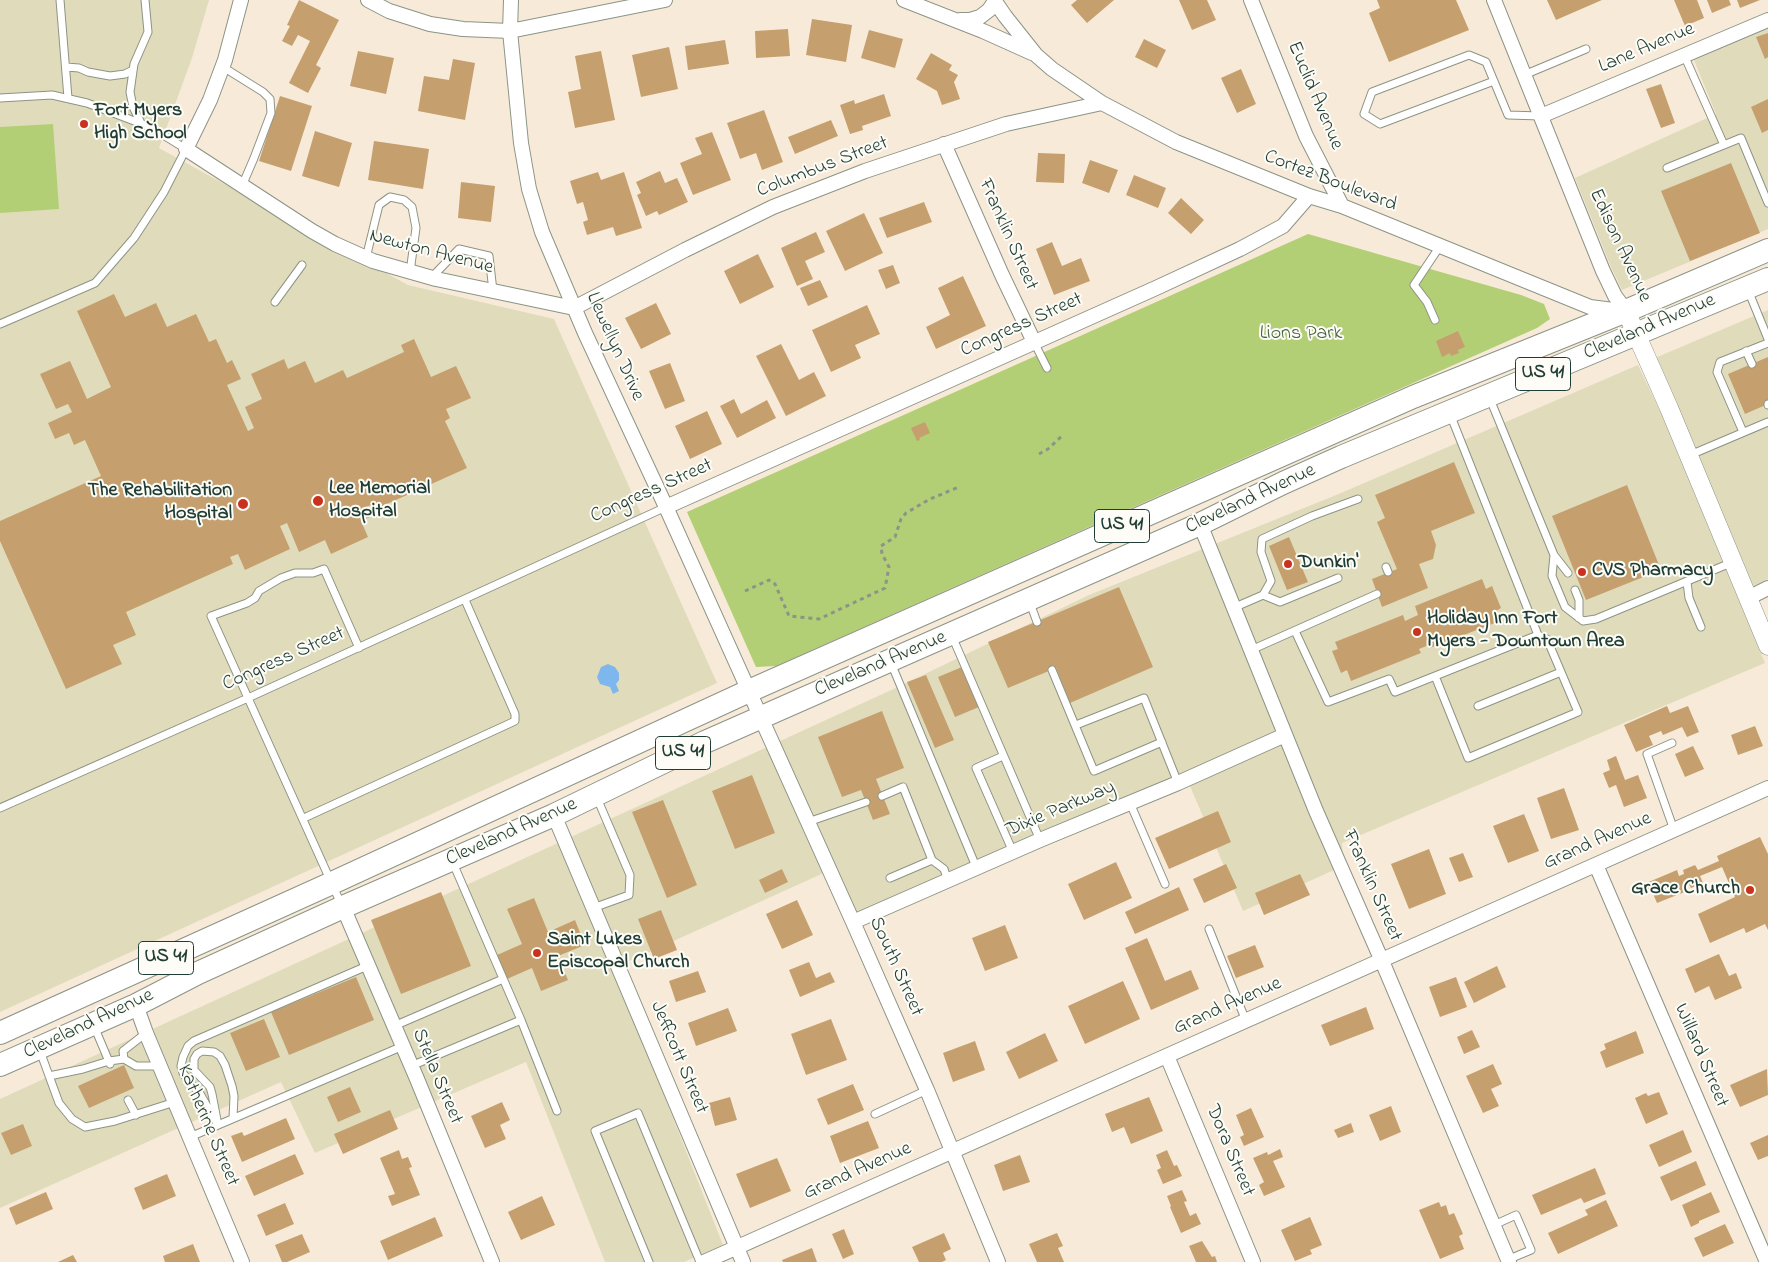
<!DOCTYPE html>
<style>
body{margin:0}
canvas{display:block;background:#f8ead8}
</style>
<canvas width="1768" height="1262"></canvas>
<script>
const ctx = document.querySelector('canvas').getContext('2d');
ctx.lineJoin = 'round';
function fillPath(path, color) { ctx.fillStyle = color; ctx.fill(path, 'evenodd'); }
const shape = rows => new Path2D(rows.map(r => 'M' + r).join(''));
function trace(path, color, width, dash) { ctx.strokeStyle = color; ctx.lineWidth = width; ctx.lineCap = dash ? 'butt' : 'round'; ctx.setLineDash(dash || []); ctx.stroke(path); }
function drawText(font, color, halo, rows, align = 'center') {
  ctx.font = font + ' "Indie Flower",sans-serif'; ctx.lineWidth = 4; ctx.setLineDash([]); ctx.textBaseline = 'middle'; ctx.strokeStyle = halo; ctx.fillStyle = color; for (const [text, x, y, turn = 0] of rows) {
    ctx.save(); ctx.translate(x, y); ctx.rotate((+turn || 0) * Math.PI / 180); ctx.textAlign = isNaN(turn) ? turn : align; if (halo) ctx.strokeText(text, 0, 0); ctx.fillText(text, 0, 0); ctx.restore();
  }
}
fillPath(shape([
 [0,0,209,0,192,58,159,148,408,285,554,319,717,683,0,1012],
 [1768,29,1768,229,1622,290,1611,267,1575,178,1716,114,1694,60],
 [1768,310,1768,579,1753,586,1677,404,1655,358],
 [1638,365,1660,411,1765,663,1342,843,1343,866,1243,911,1190,786,849,927,826,872,614,968,723,1245,684,1262,605,1262,526,1062,315,1153,281,1082,0,1208,0,1099,900,686,1089,595,1341,493]
]), '#e0dcbb');
fillPath(shape([
 [53,124,59,209,0,213,0,127],
 [1308,234,1521,295,1544,304,1550,319,1537,328,776,666,756,667,687,512]
]), '#b2cf75');
fillPath(shape([
 [608,664,615,667,619,673,619,680,616,684,619,691,613,694,610,687,600,684,597,677,601,667]
]), '#7eb7ee');
fillPath(shape([
 [299,0,339,20,316,65,321,68,308,93,289,83,310,41,298,35,292,46,282,41,290,26,287,25],
 [1077,0,1114,0,1087,23,1071,5],
 [1179,0,1207,0,1216,20,1192,30],
 [1377,0,1456,0,1469,30,1389,62,1369,13,1380,8],
 [1547,0,1602,0,1556,20],
 [1674,0,1697,0,1704,18,1685,26],
 [1707,0,1729,0,1731,5,1712,13],
 [1737,0,1760,0,1740,8],
 [812,19,852,25,846,62,806,55],
 [788,29,790,56,756,58,755,31],
 [869,30,903,39,895,68,861,58],
 [1768,33,1768,57,1765,59,1756,37],
 [1144,39,1166,50,1157,68,1135,57],
 [725,40,729,64,688,70,685,46],
 [669,47,678,89,641,97,632,55],
 [358,51,394,58,386,94,350,86],
 [601,51,615,120,575,128,568,92,581,89,575,56],
 [931,53,952,65,949,70,958,75,954,82,960,99,942,105,937,91,916,79],
 [453,59,475,63,465,120,418,111,424,76,449,80],
 [1241,69,1256,104,1237,113,1221,78],
 [1661,84,1675,123,1661,128,1646,89],
 [884,94,891,116,862,126,863,130,850,134,840,105,854,100,855,104],
 [280,96,312,106,291,171,259,161],
 [1768,99,1768,130,1762,133,1751,107],
 [764,110,783,162,762,170,756,153,740,159,727,123],
 [831,120,838,136,795,154,788,137],
 [315,131,352,143,339,187,302,176],
 [712,132,731,180,693,195,680,163,702,154,695,138],
 [374,141,429,149,423,189,368,180],
 [1038,153,1065,154,1064,183,1036,182],
 [1090,160,1118,170,1109,193,1082,183],
 [1731,163,1760,233,1690,261,1661,191],
 [660,171,665,183,677,178,688,202,659,215,657,211,646,216,637,195,641,193,636,182],
 [598,172,601,180,624,172,642,228,616,236,613,227,587,235,583,222,588,220,583,202,577,204,570,181],
 [1134,175,1166,188,1158,208,1126,195],
 [461,182,495,186,491,222,458,218],
 [1181,198,1204,220,1191,234,1168,213],
 [924,202,932,222,887,238,879,218],
 [864,213,883,253,845,271,826,231],
 [816,232,825,252,805,261,813,279,797,286,781,248],
 [1052,242,1062,266,1081,258,1090,281,1054,295,1036,249],
 [758,254,774,287,740,304,724,271],
 [893,265,900,283,886,289,878,270],
 [963,276,986,326,936,349,926,327,950,315,938,288],
 [820,280,828,297,808,306,800,288],
 [114,294,125,317,156,303,167,327,196,314,209,342,216,339,227,363,232,360,241,379,227,385,248,431,254,428,245,407,262,399,251,374,284,359,288,369,305,361,315,383,343,370,347,378,404,352,401,345,414,339,431,377,456,366,471,398,446,409,450,418,445,421,467,468,378,508,376,503,366,507,370,517,361,521,368,537,331,554,325,540,299,552,287,523,280,526,290,549,245,570,238,554,230,557,233,564,126,612,136,635,113,645,122,664,66,689,0,541,0,521,101,476,85,440,74,445,69,433,55,439,48,423,72,412,68,404,56,409,40,374,70,361,87,399,111,387,77,311],
 [656,303,671,334,641,349,625,318],
 [867,305,880,334,855,345,861,358,831,372,812,330],
 [1458,331,1465,347,1458,350,1459,353,1451,356,1450,353,1442,357,1436,341],
 [781,344,799,380,814,372,826,396,786,416,756,356],
 [1768,357,1768,404,1745,414,1728,374],
 [670,363,685,401,665,409,649,371],
 [734,399,741,414,767,400,776,418,737,438,720,406],
 [707,411,722,444,690,459,675,426],
 [925,422,930,433,919,438,920,440,917,441,911,428],
 [1454,462,1475,513,1431,531,1436,545,1433,559,1419,564,1428,588,1382,607,1372,579,1397,569,1377,522,1385,518,1375,495],
 [1627,485,1661,570,1586,600,1552,516],
 [1289,537,1308,582,1287,590,1269,546],
 [1482,579,1486,589,1492,586,1501,608,1496,611,1500,621,1430,648,1429,645,1419,649,1421,653,1351,681,1347,670,1341,673,1332,651,1338,649,1335,642,1403,615,1405,621,1418,615,1415,606],
 [1119,587,1153,667,1070,703,1056,668,1008,688,988,642],
 [962,667,979,707,955,717,938,677],
 [926,675,954,740,935,748,907,682],
 [1667,706,1670,713,1688,706,1699,732,1687,737,1682,727,1663,735,1661,731,1649,736,1653,745,1636,752,1624,725],
 [882,711,904,768,876,779,890,814,873,820,861,790,842,797,818,737],
 [1755,726,1763,746,1738,755,1731,735],
 [1693,746,1704,769,1685,777,1675,754],
 [1616,756,1625,780,1638,775,1647,798,1624,807,1616,785,1609,788,1603,773,1610,770,1607,760],
 [752,775,775,833,735,849,712,791],
 [1564,788,1579,830,1551,839,1537,798],
 [663,800,697,885,667,898,632,812],
 [1218,811,1231,842,1169,869,1155,838],
 [1524,814,1539,851,1508,863,1493,826],
 [1760,837,1768,854,1768,930,1765,924,1746,933,1744,928,1710,943,1698,914,1735,897,1722,867,1700,876,1703,883,1691,888,1687,880,1683,882,1687,891,1657,903,1651,889,1647,892,1644,884,1677,870,1679,876,1684,874,1683,870,1695,865,1698,870,1719,861,1717,856],
 [1429,849,1446,894,1409,909,1391,864],
 [1463,853,1473,877,1459,882,1449,858],
 [1116,862,1132,898,1084,920,1068,884],
 [1226,864,1237,888,1204,903,1193,879],
 [782,869,788,882,765,893,759,880],
 [1300,874,1310,895,1264,915,1255,893],
 [1179,887,1189,910,1135,934,1125,912],
 [441,892,471,966,401,994,371,920],
 [534,898,548,932,575,920,585,945,558,956,568,980,541,991,532,968,507,979,497,955,522,944,507,909],
 [797,900,813,935,782,949,766,914],
 [661,910,677,950,654,959,638,919],
 [1005,925,1018,958,985,971,972,938],
 [1147,938,1165,981,1191,970,1199,989,1151,1010,1125,948],
 [1255,945,1264,967,1236,978,1227,956],
 [1719,954,1729,976,1736,973,1742,988,1715,1000,1709,986,1695,993,1685,969],
 [809,962,816,978,830,972,835,982,800,997,789,970],
 [1497,966,1506,987,1474,1003,1464,982],
 [698,971,706,992,676,1002,669,981],
 [356,977,374,1020,289,1055,271,1012],
 [1456,977,1467,1007,1440,1017,1429,987],
 [1123,981,1140,1019,1085,1044,1068,1006],
 [1366,1007,1374,1029,1330,1046,1321,1025],
 [728,1008,737,1031,696,1046,688,1023],
 [264,1019,280,1057,246,1071,230,1033],
 [831,1019,847,1060,806,1075,791,1034],
 [1472,1030,1480,1047,1464,1054,1457,1037],
 [1636,1031,1644,1053,1606,1068,1600,1052,1606,1049,1604,1044],
 [1045,1033,1058,1061,1019,1079,1006,1052],
 [975,1041,985,1070,953,1082,943,1053],
 [1493,1064,1502,1084,1491,1089,1499,1106,1483,1113,1466,1076],
 [124,1065,134,1088,89,1108,78,1086],
 [1767,1069,1768,1095,1740,1107,1730,1085],
 [853,1084,864,1110,828,1125,817,1099],
 [350,1087,361,1112,338,1122,327,1097],
 [1659,1092,1668,1114,1646,1124,1635,1098,1646,1093,1648,1096],
 [730,1097,737,1120,715,1126,709,1103],
 [1149,1097,1163,1131,1131,1144,1124,1127,1112,1132,1105,1114],
 [502,1102,510,1120,500,1125,506,1139,485,1148,471,1116],
 [1391,1106,1401,1132,1380,1141,1369,1115],
 [1251,1108,1264,1137,1244,1146,1240,1137,1244,1135,1236,1115],
 [390,1110,398,1129,343,1154,334,1134],
 [286,1118,295,1139,242,1162,231,1136,242,1132,244,1136],
 [868,1121,879,1148,840,1163,830,1136],
 [1351,1123,1354,1132,1338,1138,1334,1130],
 [23,1124,32,1146,11,1155,1,1133],
 [1683,1130,1692,1152,1659,1167,1649,1145],
 [1768,1135,1768,1156,1758,1160,1750,1143],
 [1280,1149,1283,1157,1273,1161,1285,1187,1264,1196,1259,1185,1264,1182,1253,1158,1267,1152,1268,1155],
 [399,1150,402,1159,408,1157,412,1167,409,1168,420,1195,392,1206,388,1196,395,1194,380,1158],
 [1167,1150,1174,1166,1177,1165,1182,1176,1163,1184,1157,1170,1161,1168,1156,1155],
 [295,1154,304,1174,254,1196,245,1176],
 [1020,1155,1030,1182,1003,1191,994,1165],
 [777,1158,791,1191,750,1208,736,1174],
 [1696,1161,1706,1185,1671,1201,1660,1177],
 [1595,1168,1606,1194,1584,1203,1581,1198,1541,1215,1532,1195],
 [167,1174,176,1196,143,1210,134,1188],
 [1182,1190,1187,1201,1184,1202,1190,1216,1196,1213,1201,1224,1181,1233,1170,1207,1171,1206,1167,1196],
 [46,1192,53,1209,16,1225,9,1208],
 [1711,1192,1720,1212,1699,1221,1699,1223,1691,1227,1682,1205],
 [542,1196,555,1225,521,1240,508,1212],
 [1606,1200,1618,1226,1558,1254,1548,1233,1588,1215,1585,1210],
 [1439,1202,1441,1207,1446,1205,1449,1215,1454,1213,1463,1234,1459,1236,1464,1249,1440,1259,1419,1210],
 [285,1203,294,1224,266,1236,257,1215],
 [435,1217,443,1236,388,1260,380,1241],
 [1310,1217,1322,1245,1310,1250,1312,1254,1295,1261,1281,1230],
 [1725,1224,1734,1243,1703,1257,1694,1238],
 [844,1229,854,1254,843,1259,832,1234],
 [944,1233,951,1249,943,1253,946,1260,942,1262,919,1262,912,1247],
 [1057,1233,1063,1246,1058,1248,1064,1262,1037,1262,1029,1244],
 [302,1234,310,1252,287,1262,282,1262,275,1245],
 [1202,1241,1212,1257,1215,1256,1217,1262,1196,1262,1189,1246],
 [193,1244,200,1262,165,1262,163,1256],
 [812,1248,817,1262,783,1262,782,1260],
 [73,1255,77,1262,58,1262]
]), '#c5a06e');
const service = shape([
 [60,0,68,98],
 [1684,55,1724,145],
 [66,67,79,68,88,72,110,76,125,74,133,70],
 [223,67,263,92,270,99,271,113,254,158,242,186],
 [1524,75,1586,49],
 [1494,81,1380,124,1364,114,1372,92,1469,55,1486,62,1508,115,1541,116],
 [0,98,52,95,87,103,150,127,186,149,164,192,134,238,95,283,0,324],
 [141,123,133,107,130,92,134,64,148,32,145,0],
 [1667,168,1741,138,1768,203],
 [366,258,379,205,390,197,404,200,412,207,416,228,410,272],
 [431,278,459,249,489,256,493,291],
 [1748,290,1768,339],
 [275,302,302,265],
 [1435,320,1427,302,1414,285,1440,246],
 [1034,342,1047,368],
 [1746,351,1752,364],
 [1490,399,1554,555,1568,573],
 [1768,404,1768,405],
 [1743,432,1717,372,1720,362,1768,343],
 [1690,455,1768,422],
 [1554,555,1552,576,1565,607,1583,621,1596,619,1733,562],
 [1386,567,1388,572],
 [1687,582,1689,598,1701,627],
 [1575,590,1579,600,1579,618],
 [1263,595,1280,602,1338,578],
 [1030,603,1037,622],
 [1233,608,1263,595,1271,581,1261,552,1262,539,1312,516,1358,499],
 [1295,631,1328,702,1389,679,1395,692,1538,635,1450,414],
 [952,636,1040,840],
 [1251,650,1377,594],
 [891,663,977,869],
 [1052,670,1094,771,1162,742],
 [1435,676,1468,758,1578,712,1547,639,1538,635],
 [1478,706,1561,672],
 [1076,725,1144,698,1178,783],
 [1672,743,1647,754,1674,830],
 [1003,756,976,768,1013,852],
 [882,796,903,787,932,860,944,869,948,881],
 [1130,803,1165,884],
 [0,808,248,698,666,507],
 [304,818,515,721,515,714,465,600],
 [808,822,866,802],
 [453,863,521,1020,557,1111],
 [890,878,932,860],
 [341,904,211,616,247,603,255,598,259,591,281,578,295,573,313,573,324,569,359,648],
 [593,908,629,895,630,875,597,798],
 [1209,929,1246,1021],
 [94,1026,110,1064],
 [394,1026,503,979],
 [40,1051,59,1103,72,1119,85,1127,115,1121,175,1102],
 [124,1059,123,1051,146,1033],
 [411,1066,521,1020],
 [49,1076,83,1069,109,1061,124,1059,136,1066,160,1066],
 [128,1100,136,1115],
 [875,1114,927,1090],
 [217,1120,212,1094,210,1087,194,1070,194,1059,197,1054,202,1051,214,1052,220,1056,225,1065,232,1086,234,1096,233,1118],
 [218,1125,199,1092,189,1082,183,1073,181,1066,183,1057,188,1046,194,1041,367,966],
 [190,1137,403,1046],
 [1494,1225,1516,1215,1531,1250,1507,1260],
 [649,1262,595,1131,638,1113,700,1262]
]);
const minor = shape([
 [241,0,225,60,210,100,186,149,312,231,335,244,373,261,436,279,574,308,685,250,773,207,865,171,1006,124,1102,103],
 [368,0,389,11,430,24,463,29,510,31,665,0],
 [511,0,510,31,521,143,529,189,542,232,585,333,666,507,853,922,927,1090,998,1262],
 [904,0,983,31,1032,53],
 [994,0,1005,16,1036,55,1052,69,1102,103,1176,142,1309,196,1342,206,1590,307,1621,311],
 [1251,0,1306,136,1342,206],
 [1494,0,1603,271,1615,296,1626,311],
 [960,20,970,20,980,17,989,10,995,1],
 [1541,116,1768,20],
 [944,144,1002,275,1034,342],
 [666,507,1156,288,1240,249,1283,226,1309,196],
 [1200,524,1316,811,1382,961,1509,1262],
 [1748,598,1768,588],
 [554,815,743,1262],
 [1596,865,1767,1262],
 [343,907,417,1079,492,1262],
 [853,922,1040,840,1178,783,1285,735],
 [136,1005,146,1033,242,1262],
 [1167,1056,1253,1262],
 [704,1262,1768,788]
]);
const tertiary = shape([
 [1626,311,1669,408,1768,646]
]);
const primary = shape([
 [0,1033,332,883,749,691,1413,397,1626,311,1768,250],
 [0,1065,136,1005,198,973,343,907,554,815,705,742,1200,524,1283,483,1341,457,1768,279]
]);
trace(service, '#8c9486', 9);
trace(minor, '#8c9486', 16);
trace(tertiary, '#8c9486', 19);
trace(primary, '#8c9486', 24);
trace(shape([
 [1039,454,1048,449,1063,435],
 [745,591,769,580,775,584,789,616,819,619,885,588,889,567,882,554,881,546,895,537,901,519,906,513,930,499,959,487]
]), '#8c9486', 3, [4, 4]);
trace(service, '#fff', 7);
trace(minor, '#fff', 14);
trace(tertiary, '#fff', 18);
trace(primary, '#fff', 22);
for (const [x, y, r, color] of [
 [84,124,5,"#c8321e"],
 [318,501,6,"#c8321e"],
 [243,504,6,"#c8321e"],
 [1288,564,5,"#c8321e"],
 [1582,572,5,"#c8321e"],
 [1417,632,5,"#c8321e"],
 [1750,890,5,"#c8321e"],
 [537,953,5,"#c8321e"]
]) { const dot = new Path2D(); dot.arc(x, y, r, 0, 2 * Math.PI); ctx.fillStyle = color; ctx.fill(dot); trace(dot, '#fdfcf7', 2); }
for (const [x, y, w] of [
 [1543,374,55],
 [1122,526,55],
 [683,753,55],
 [166,958,55]
]) { const box = new Path2D(); box.roundRect(x - w / 2, y - 16.5, w, 33, 4); ctx.fillStyle = '#fdfcf7'; ctx.fill(box); trace(box, '#1f3d34', 1); }
drawText('bold 19px', '#1f3d34', null, [
 ["US 41",1543,374],
 ["US 41",1122,526],
 ["US 41",683,753],
 ["US 41",166,958]
]);
drawText('20px', '#1f3d34', '#fdfcf7', [
 ["Lane Avenue",1647,49,-23],
 ["Euclid Avenue",1314,96,67],
 ["Columbus Street",823,168,-21],
 ["Cortez Boulevard",1330,182,21],
 ["Franklin Street",1007,235,66],
 ["Edison Avenue",1619,246,65],
 ["Newton Avenue",431,253,15],
 ["Congress Street",1022,326,-24],
 ["Cleveland Avenue",1650,328,-23],
 ["Llewellyn Drive",614,347,66],
 ["Congress Street",652,492,-24],
 ["Cleveland Avenue",1251,500,-25],
 ["Congress Street",284,660,-24],
 ["Cleveland Avenue",881,665,-23],
 ["Dixie Parkway",1061,810,-23],
 ["Cleveland Avenue",512,833,-24],
 ["Grand Avenue",1598,842,-24],
 ["Franklin Street",1371,886,66],
 ["South Street",895,967,66],
 ["Grand Avenue",1228,1007,-24],
 ["Cleveland Avenue",89,1025,-25],
 ["Willard Street",1700,1056,67],
 ["Jeffcott Street",678,1058,67],
 ["Stella Street",436,1077,67],
 ["Katherine Street",207,1126,67],
 ["Dora Street",1229,1151,67],
 ["Grand Avenue",858,1172,-24]
]);
drawText('bold 20px', '#1f3d34', '#fdfcf7', [
 ["Fort Myers",94,112],
 ["High School",94,135],
 ["Lee Memorial",329,490],
 ["Hospital",329,513],
 ["The Rehabilitation",232,492,"right"],
 ["Hospital",232,515,"right"],
 ["Dunkin'",1298,564],
 ["CVS Pharmacy",1592,572],
 ["Holiday Inn Fort",1427,620],
 ["Myers - Downtown Area",1427,643],
 ["Grace Church",1740,890,"right"],
 ["Saint Lukes",547,941],
 ["Episcopal Church",547,964]
], 'left');
drawText('20px', '#446244', '#fdfcf7', [
 ["Lions Park",1301,335]
]);
</script>
